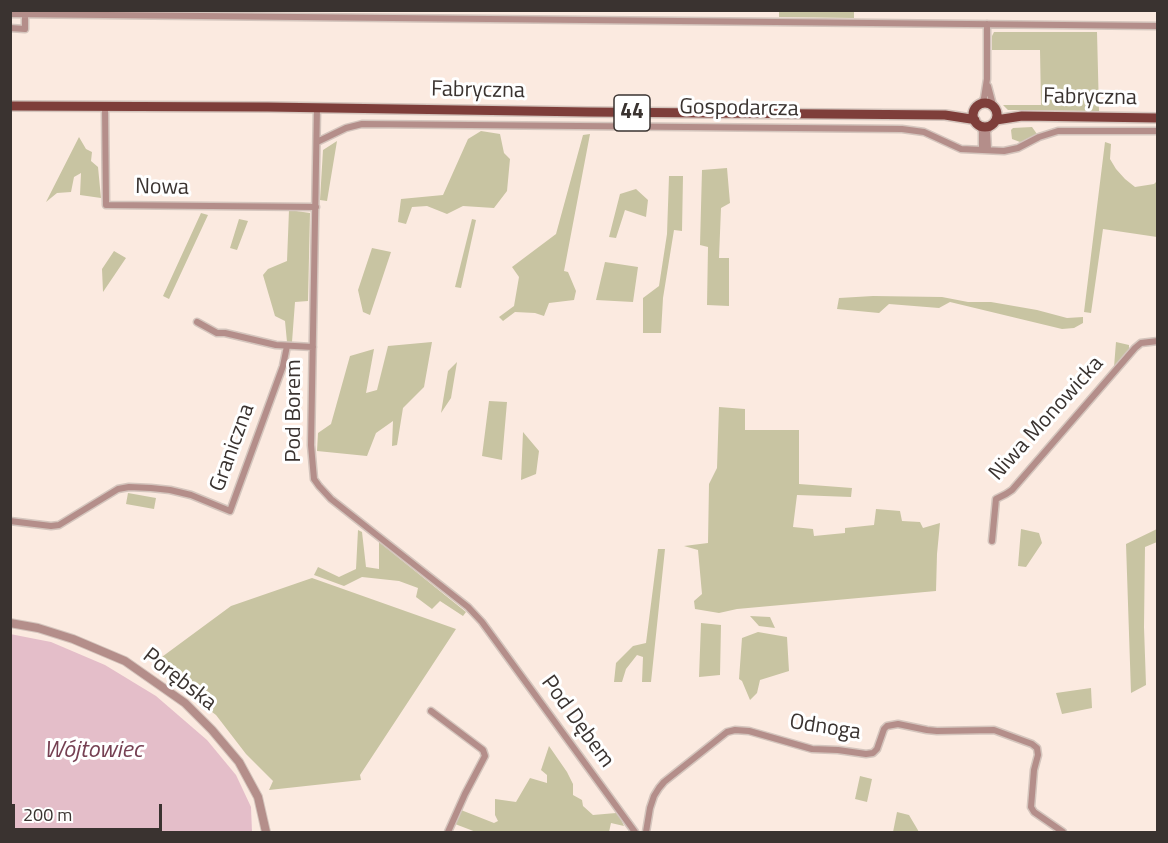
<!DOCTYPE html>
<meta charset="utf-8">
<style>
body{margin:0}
#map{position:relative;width:1168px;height:843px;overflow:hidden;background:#fbeae0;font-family:"Titillium Web",sans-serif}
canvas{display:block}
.frame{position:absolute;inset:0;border:12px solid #3a3330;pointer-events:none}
.scale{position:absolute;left:12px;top:804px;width:150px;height:27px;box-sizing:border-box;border:3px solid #3a3330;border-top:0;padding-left:8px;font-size:18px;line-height:21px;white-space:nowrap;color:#3a3330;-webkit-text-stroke:4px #fff;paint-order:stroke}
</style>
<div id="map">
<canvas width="1168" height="843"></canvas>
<div class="frame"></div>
<div class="scale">200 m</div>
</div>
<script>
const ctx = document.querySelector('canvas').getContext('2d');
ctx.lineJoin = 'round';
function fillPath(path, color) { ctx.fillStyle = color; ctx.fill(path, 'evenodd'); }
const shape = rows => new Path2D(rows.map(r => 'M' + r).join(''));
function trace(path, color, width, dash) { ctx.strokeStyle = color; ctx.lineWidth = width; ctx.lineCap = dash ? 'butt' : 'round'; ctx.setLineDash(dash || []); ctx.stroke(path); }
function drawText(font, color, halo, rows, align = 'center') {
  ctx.font = font + ' "Titillium Web",sans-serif'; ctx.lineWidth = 6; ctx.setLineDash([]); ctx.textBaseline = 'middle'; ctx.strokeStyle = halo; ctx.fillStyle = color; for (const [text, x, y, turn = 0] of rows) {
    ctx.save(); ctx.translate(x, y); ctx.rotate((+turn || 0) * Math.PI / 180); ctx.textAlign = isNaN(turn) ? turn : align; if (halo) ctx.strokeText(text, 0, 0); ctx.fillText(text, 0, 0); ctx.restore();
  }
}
fillPath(shape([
 [779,11,854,11,854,18,779,17],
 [994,32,1097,32,1099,111,1008,110,1003,105,1041,105,1040,50,992,50,992,36],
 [1032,127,1037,134,1033,139,1020,142,1012,139,1011,130,1013,128],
 [481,131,500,134,504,153,510,159,507,191,494,208,463,206,447,214,427,206,412,207,406,224,398,222,401,199,443,195,468,139],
 [590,134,564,271,568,272,576,291,574,300,549,303,544,316,535,313,515,312,503,321,499,317,514,306,519,277,512,267,556,234,583,135],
 [79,137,86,149,92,152,91,161,98,167,101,198,80,195,81,173,74,177,71,192,57,193,46,202],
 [337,141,327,201,320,200,323,150],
 [1105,142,1111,144,1110,159,1116,169,1125,179,1135,187,1154,184,1157,181,1157,237,1103,229,1091,313,1084,312],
 [727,168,730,203,721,208,719,258,729,258,729,306,707,305,708,247,700,245,702,170],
 [669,176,683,176,682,231,674,230,663,298,661,333,643,333,643,298,659,286,667,234],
 [636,189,648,200,646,217,625,210,616,238,609,237,620,194],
 [289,210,310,213,308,301,295,302,292,342,287,342,285,321,275,316,263,275,268,269,287,261],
 [201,213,208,215,169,299,163,296],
 [239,219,248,221,237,250,230,248],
 [472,219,476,220,461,288,455,287],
 [372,248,391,252,370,315,363,312,358,290],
 [114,251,126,258,103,292,102,269],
 [605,262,638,267,633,302,596,300],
 [873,296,942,297,968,302,991,302,1037,310,1067,318,1083,317,1083,323,1074,328,1062,329,950,302,939,308,889,304,879,313,837,309,839,298],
 [432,342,424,387,403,408,397,445,392,446,393,421,376,433,367,456,317,451,318,433,331,424,350,356,374,349,366,393,377,390,388,346],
 [1116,342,1129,345,1129,350,1114,367],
 [457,362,451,398,441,413,448,371],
 [489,401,507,402,502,460,482,456],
 [719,407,745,409,745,430,799,430,799,484,852,488,851,497,797,495,793,527,813,529,814,536,845,533,845,528,874,525,876,509,900,511,902,521,920,522,923,528,940,523,937,554,936,591,737,609,719,613,695,609,694,601,702,594,698,550,684,546,708,543,709,484,717,468],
 [523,432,539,451,536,474,521,480],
 [128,493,156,498,154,509,126,504],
 [1021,529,1039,533,1042,543,1026,567,1018,566],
 [1157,529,1157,542,1145,547,1144,627,1146,685,1131,693,1126,544],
 [358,530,362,532,366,567,379,569,379,542,466,612,463,616,440,601,432,609,416,597,418,588,399,581,362,577,344,586,314,575,318,567,339,577,356,569],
 [658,549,665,549,651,682,642,682,643,657,637,655,626,669,622,682,614,682,616,663,633,646,646,643],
 [312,578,456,629,360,775,361,780,269,790,273,781,246,754,216,715,151,665,231,606],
 [750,616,770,617,775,628,759,626],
 [701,623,721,625,720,675,699,677],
 [758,632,787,637,789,671,760,680,757,693,750,700,742,681,739,679,742,638],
 [1091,688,1092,708,1062,714,1056,693],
 [549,746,567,772,573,784,573,795,582,800,583,806,593,815,616,813,620,817,624,826,611,823,609,832,476,832,455,824,461,810,494,823,498,821,495,815,495,799,516,802,530,778,547,783,547,775,541,770],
 [860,776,872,779,867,802,855,799],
 [897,812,909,815,919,832,893,832]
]), '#c8c4a2');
fillPath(shape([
 [10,634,51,642,105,665,156,696,207,740,236,775,251,807,252,832,11,832]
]), '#e4bec9');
const minor = shape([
 [10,14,1158,26],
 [10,28,25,29,25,14],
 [988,86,993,105],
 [981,104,984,98,987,79,987,24],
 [105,107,106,205,316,207],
 [317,108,311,445,314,479,319,486,331,499,468,607,482,622,635,832],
 [980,125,982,132,982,150],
 [317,142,346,128,362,124,902,129,924,132,961,149,1004,151,1018,148,1039,137,1058,131,1158,131],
 [988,150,987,132,991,125],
 [197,322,217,333,225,333,276,345,313,347],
 [10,521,51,526,59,525,118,489,129,487,151,488,170,490,191,495,230,511,283,366,287,346],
 [992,541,996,499,1006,494,1012,490,1135,348,1141,343,1158,341],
 [431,711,483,750,485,756,465,794,448,832],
 [646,832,650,808,654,796,659,788,664,782,727,732,735,730,749,731,812,749,838,750,866,754,873,753,877,749,884,729,887,726,898,724,927,730,937,731,994,730,1032,744,1037,748,1038,755,1034,770,1031,807,1034,812,1063,832]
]);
const tertiary = shape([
 [10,623,38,628,73,639,125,661,185,703,212,730,239,762,258,797,266,832]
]);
const primary = shape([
 '973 115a12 12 0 1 1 24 0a12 12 0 1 1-24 0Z',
 [10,106,268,107,588,112,945,115,971,119,975,120],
 [996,120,1022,116,1158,118]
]);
trace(minor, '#d4c5bd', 9);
trace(tertiary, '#d4c5bd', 10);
trace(primary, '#d4c5bd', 12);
trace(minor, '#b48e8a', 6);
trace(tertiary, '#b48e8a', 8);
trace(primary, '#7e3e3a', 9);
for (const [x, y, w] of [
 [632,113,36]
]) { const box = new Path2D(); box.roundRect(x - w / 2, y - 18, w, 36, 4.5); ctx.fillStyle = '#fff'; ctx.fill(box); trace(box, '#3a3330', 1.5); }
drawText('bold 21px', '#3a3330', null, [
 ["44",632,113]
]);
drawText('22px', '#3a3330', '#fff', [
 ["Fabryczna",478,91,1],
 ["Fabryczna",1090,98,1],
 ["Gospodarcza",739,109,1],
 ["Nowa",162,188,1],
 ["Pod Borem",295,411,-90],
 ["Niwa Monowicka",1047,419,-48],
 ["Graniczna",233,448,-70],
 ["Porębska",179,680,38],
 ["Pod Dębem",577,722,54],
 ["Odnoga",825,728,9]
]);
drawText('italic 24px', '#764153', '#fff', [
 ["Wójtowiec",93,751]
]);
</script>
